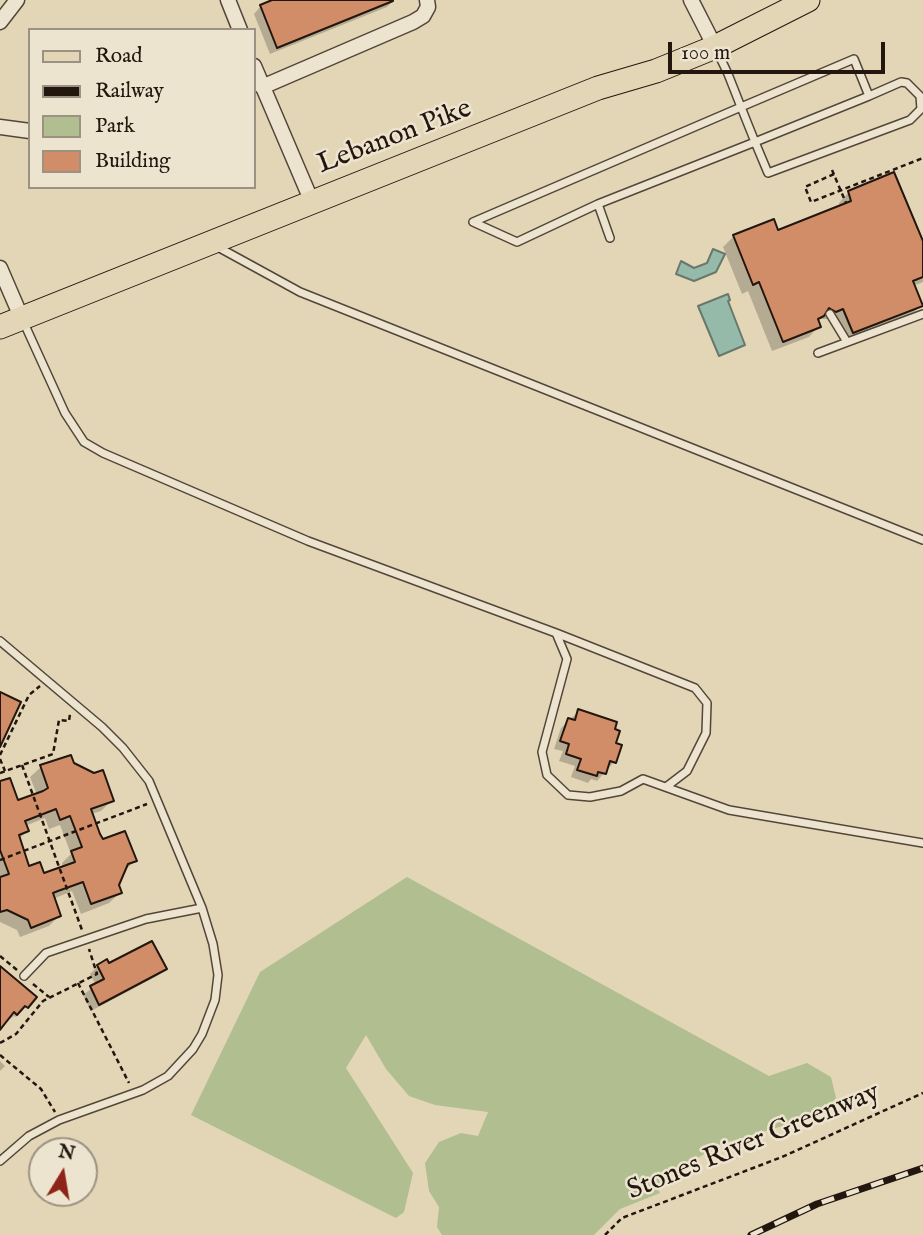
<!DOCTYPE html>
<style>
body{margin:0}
#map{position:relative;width:923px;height:1235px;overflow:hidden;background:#e3d6b7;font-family:"IM FELL English",serif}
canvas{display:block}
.legend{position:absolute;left:28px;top:28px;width:228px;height:161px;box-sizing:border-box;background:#ede4d0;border:2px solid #9c9283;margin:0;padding:9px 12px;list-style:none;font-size:21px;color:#23160f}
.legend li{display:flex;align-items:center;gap:14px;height:35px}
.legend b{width:35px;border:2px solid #9c9283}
.north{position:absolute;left:28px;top:1137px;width:70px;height:70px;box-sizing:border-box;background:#ede4d0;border:2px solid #9c9283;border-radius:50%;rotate:11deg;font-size:19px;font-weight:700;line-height:28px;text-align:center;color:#23160f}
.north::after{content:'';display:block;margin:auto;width:24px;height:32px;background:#8f2418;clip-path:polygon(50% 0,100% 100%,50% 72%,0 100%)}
.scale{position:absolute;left:668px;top:42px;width:217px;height:32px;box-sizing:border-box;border:4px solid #23160f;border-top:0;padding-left:9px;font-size:21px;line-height:24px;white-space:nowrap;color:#23160f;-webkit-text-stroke:5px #ede4d0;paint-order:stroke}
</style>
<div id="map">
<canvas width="923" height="1235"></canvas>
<ul class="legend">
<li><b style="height:9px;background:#e3d6b7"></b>Road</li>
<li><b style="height:9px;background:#23160f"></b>Railway</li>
<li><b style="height:19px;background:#b0be90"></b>Park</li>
<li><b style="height:19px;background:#d18d67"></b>Building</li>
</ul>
<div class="north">N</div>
<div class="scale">100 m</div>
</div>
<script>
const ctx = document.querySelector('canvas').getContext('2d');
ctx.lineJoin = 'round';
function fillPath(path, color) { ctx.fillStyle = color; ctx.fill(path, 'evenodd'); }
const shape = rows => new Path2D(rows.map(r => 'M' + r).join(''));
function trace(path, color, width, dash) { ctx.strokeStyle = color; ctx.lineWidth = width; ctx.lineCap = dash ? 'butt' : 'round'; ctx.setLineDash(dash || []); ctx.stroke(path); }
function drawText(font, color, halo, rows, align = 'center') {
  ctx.font = font + ' "IM FELL English",serif'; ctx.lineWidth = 5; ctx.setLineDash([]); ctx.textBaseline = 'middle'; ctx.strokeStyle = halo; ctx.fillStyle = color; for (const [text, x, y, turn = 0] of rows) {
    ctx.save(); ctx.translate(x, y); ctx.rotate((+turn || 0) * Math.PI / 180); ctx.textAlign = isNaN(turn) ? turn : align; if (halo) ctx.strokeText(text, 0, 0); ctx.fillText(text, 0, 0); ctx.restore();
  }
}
fillPath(shape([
 [407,877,769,1076,807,1063,831,1077,836,1098,820,1115,718,1145,656,1185,660,1193,620,1209,594,1235,442,1235,437,1227,439,1207,429,1191,425,1163,439,1142,461,1133,478,1136,488,1112,435,1105,409,1096,386,1069,366,1035,346,1068,413,1173,404,1212,396,1218,191,1115,260,972]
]), '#b0be90');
const water = shape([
 [713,249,725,254,716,272,694,281,676,274,681,261,694,268,707,263,713,249],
 [728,294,730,300,728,301,745,345,719,356,698,306,728,294]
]);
fillPath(water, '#96baaa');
trace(water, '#68786c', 2);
fillPath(shape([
 [276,0,394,0,387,7,270,54,254,14,261,6],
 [849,192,923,246,923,282,913,286,921,305,911,316,842,343,833,319,819,319,819,326,809,337,772,351,748,291,742,294,723,247,734,236,773,221,777,233,840,207,839,203],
 [579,711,614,744,614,762,597,781,591,779,588,783,571,777,575,766,559,761,563,751,554,749,561,728],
 [72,764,112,800,101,811,91,814,102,841,135,861,124,871,117,885,120,893,109,903,81,914,72,891,53,899,59,916,49,926,20,937,17,930,0,922,0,783,17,802,37,795,30,777,41,767],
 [45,818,49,829,60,825,71,854,62,863,63,868,43,875,28,868,18,840,27,831,25,826],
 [109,965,164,969,157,976,91,1011,83,995,96,985,90,974,98,966],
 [0,969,35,997,16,1017,14,1016,0,1027],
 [0,1061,5,1066,0,1071]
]), '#0003');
const building = shape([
 [272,0,393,0,393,1,277,48,260,5,272,0],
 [894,172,923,241,923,277,913,281,923,306,853,333,843,309,836,312,829,308,824,316,818,319,821,327,783,342,759,282,753,285,733,235,774,219,778,230,851,201,848,191,894,172],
 [0,692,21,702,0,747,0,692],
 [578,709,617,722,615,729,620,731,616,743,622,745,616,763,610,761,606,774,598,772,597,776,577,770,581,759,566,754,569,744,560,741,568,718,575,720,578,709],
 [71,755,74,763,94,773,103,770,114,801,91,809,100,834,103,839,125,831,137,861,128,864,119,885,122,893,91,904,83,882,58,891,53,893,61,916,31,928,28,920,7,910,0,912,0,877,9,874,0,850,0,781,10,778,18,800,43,791,48,788,40,765,71,755],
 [56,809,60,820,70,816,82,847,71,851,75,862,44,873,40,862,29,866,19,835,29,831,25,821,56,809],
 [152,941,167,969,99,1005,90,986,104,979,97,965,107,959,109,963,152,941],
 [0,966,37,997,28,1008,25,1006,17,1015,14,1012,0,1030,0,966]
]);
fillPath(building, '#d18d67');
trace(building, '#23160f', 2);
const lane = shape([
 [717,51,728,74,741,107,755,142,768,173,910,120,921,109,920,96,907,83,901,82,869,96,854,59,741,107,473,222,517,242,598,204,755,142,869,96],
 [598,204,610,238],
 [216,246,300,292,923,540],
 [830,314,847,342],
 [24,323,65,413,84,442,103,453,308,541,556,633,567,659,542,752,547,775,568,795,590,797,621,791,643,779,729,810,923,843],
 [818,353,923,314],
 [556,633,695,688,707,703,706,733,687,771,666,787],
 [0,641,102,727,123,748,149,781,202,908,213,944,218,975,215,1000,202,1034,193,1049,168,1076,143,1090,59,1120,29,1136,0,1161],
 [24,976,46,953,146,919,202,908]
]);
const street = shape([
 [228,0,240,30],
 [691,0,715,47],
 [0,22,17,0],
 [254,66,312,202],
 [262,87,413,22,423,16,428,7,427,0],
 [0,127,30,131],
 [0,268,22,319]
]);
const primary = shape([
 [0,327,598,88,656,71,715,47,808,0]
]);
trace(lane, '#534639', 10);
trace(street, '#534639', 17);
trace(primary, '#23160f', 25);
trace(shape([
 [832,170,846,203],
 [834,174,805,187,811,202,923,158],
 [0,755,29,695,40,686],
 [0,759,5,771],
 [22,765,82,930],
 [0,773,53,754,59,720,69,721,70,714],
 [0,860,147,804],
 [0,956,17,970],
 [78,983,129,1083],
 [33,984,49,997],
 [0,1043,16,1034,43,1001,97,974,89,949],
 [0,1055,41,1089,55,1112],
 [605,1235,622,1218,782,1157,923,1093]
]), '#23160f', 2.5, [5, 3.5]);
trace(lane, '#ede4d0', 7);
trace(street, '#ede4d0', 14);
trace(primary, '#e3d6b7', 23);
const rail = shape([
 [751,1235,817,1204,923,1168]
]);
trace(rail, '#23160f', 7);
trace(rail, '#ede4d0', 4.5, [13]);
drawText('28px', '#23160f', '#ede4d0', [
 ["Lebanon Pike",395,138,-21],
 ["Stones River Greenway",754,1143,-22]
]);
</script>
